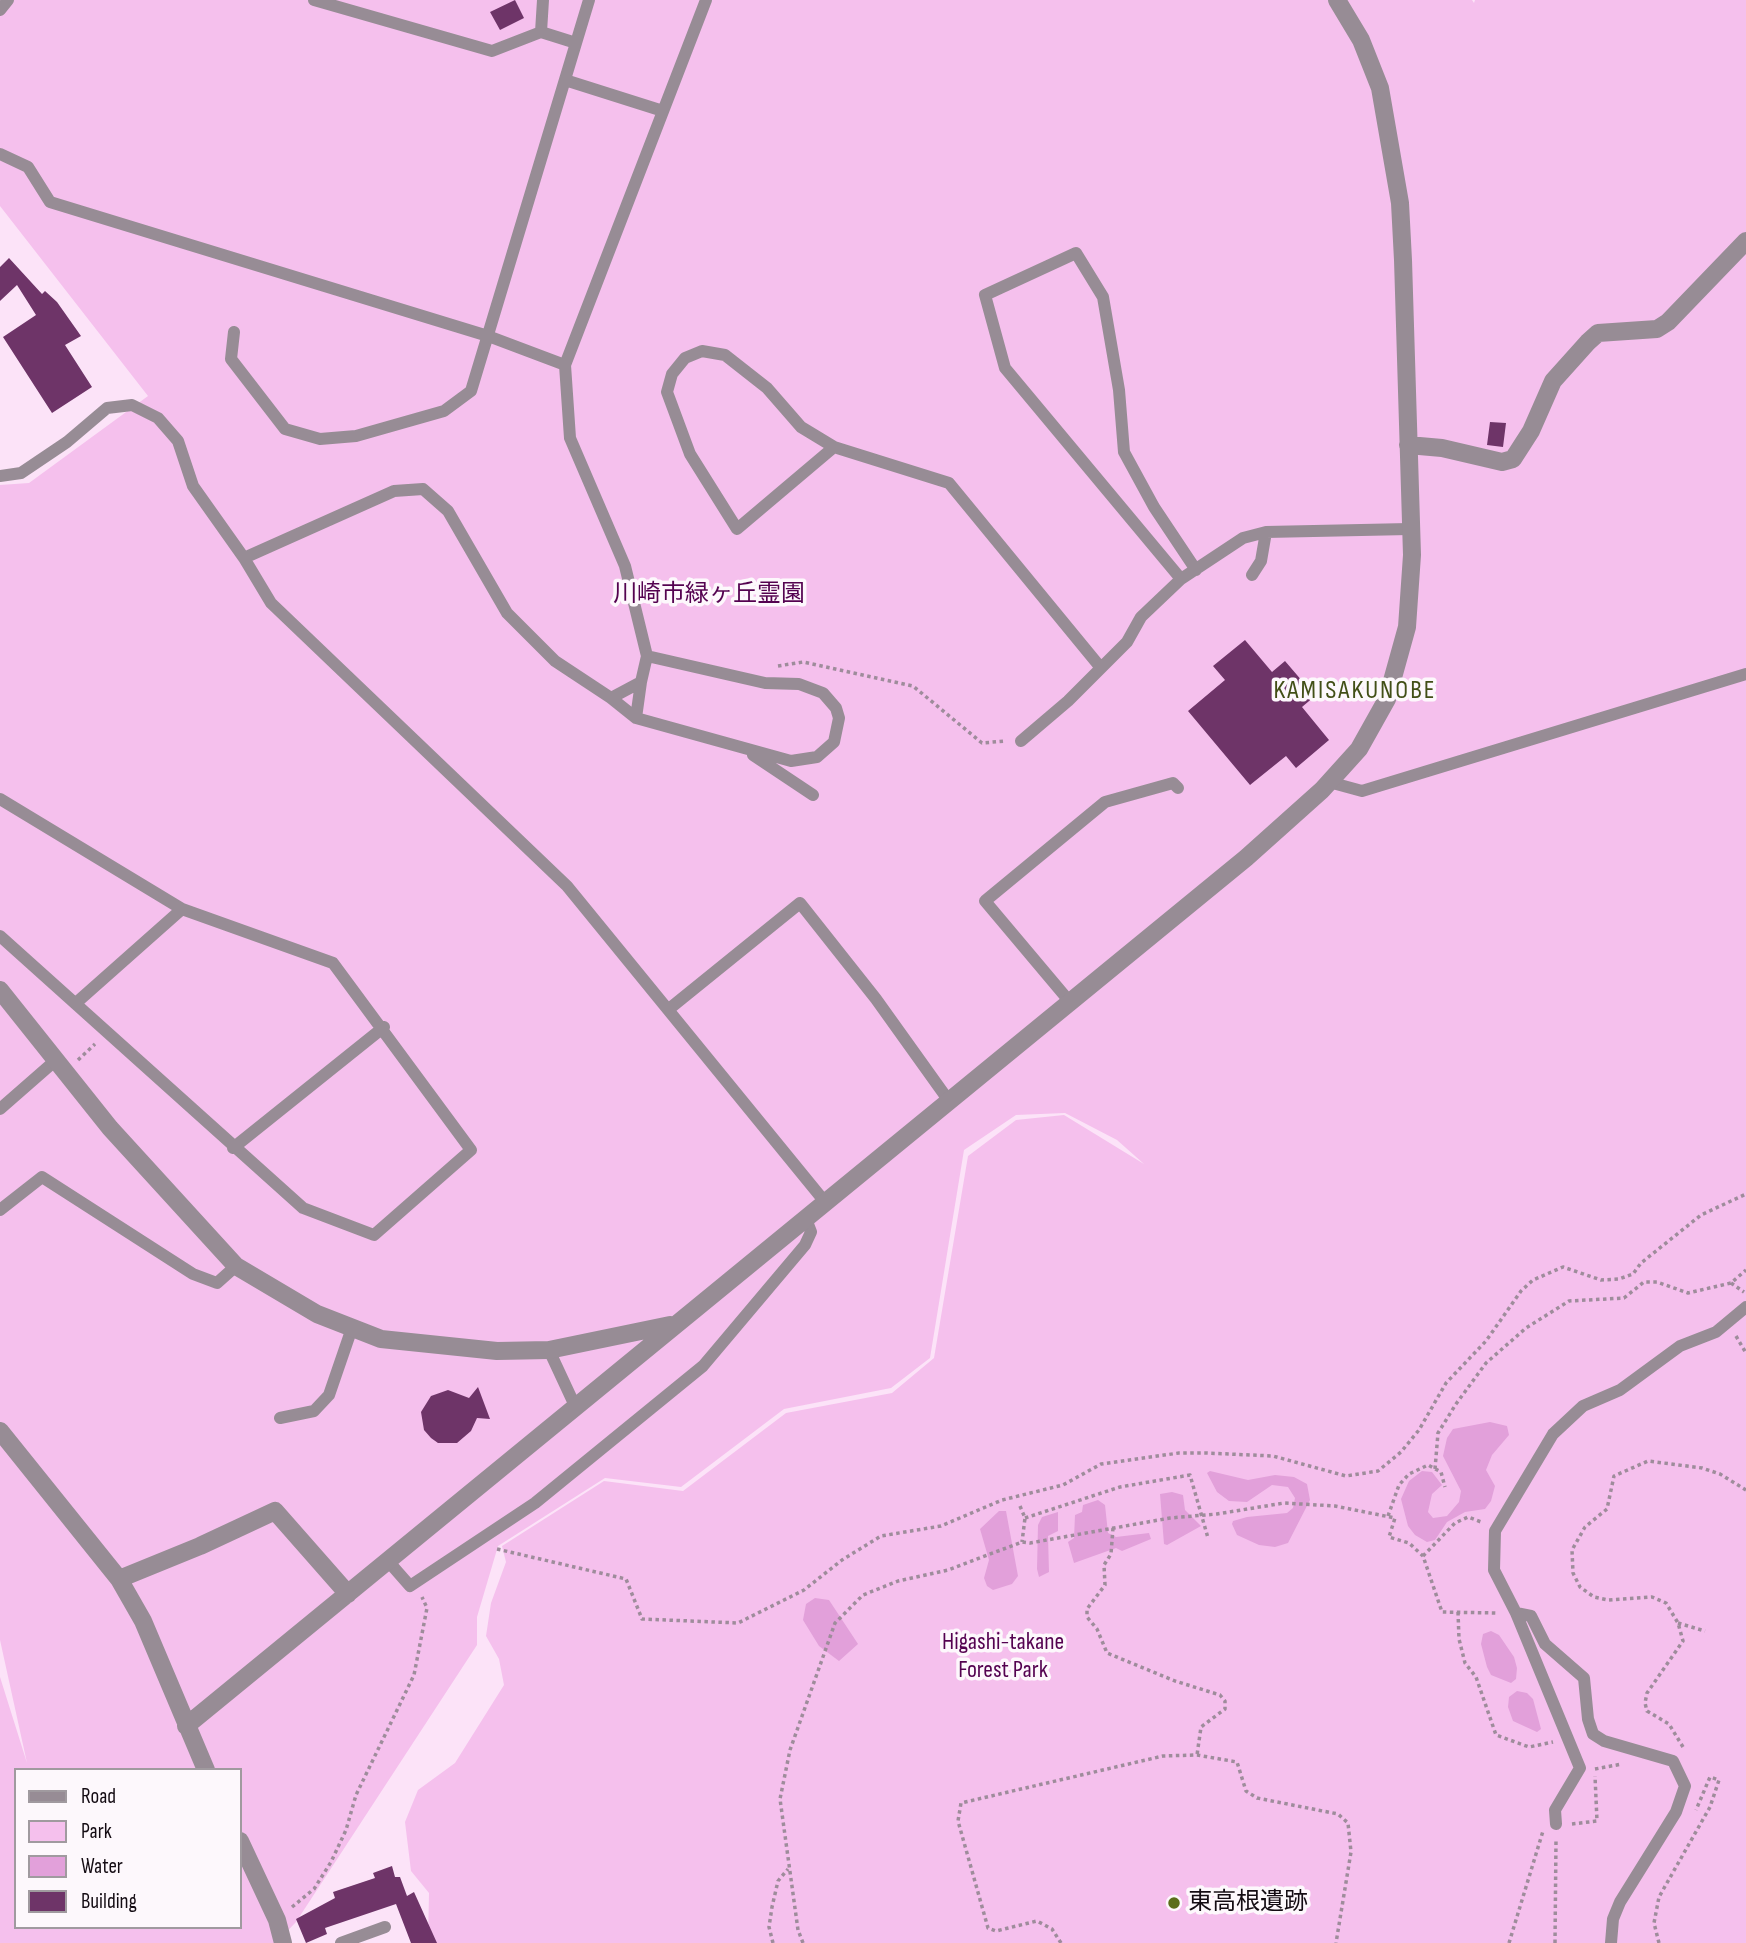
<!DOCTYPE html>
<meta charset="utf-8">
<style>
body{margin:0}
#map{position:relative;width:1746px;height:1943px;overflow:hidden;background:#fce3f8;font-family:"Sofia Sans Condensed",sans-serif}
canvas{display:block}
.legend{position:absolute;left:14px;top:1768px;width:228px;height:161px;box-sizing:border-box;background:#fdf8fc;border:2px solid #a09a9f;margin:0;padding:9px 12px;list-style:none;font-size:21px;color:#140c13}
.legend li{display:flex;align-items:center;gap:14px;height:35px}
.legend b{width:35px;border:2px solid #a09a9f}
</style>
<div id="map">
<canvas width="1746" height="1943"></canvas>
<ul class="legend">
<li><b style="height:9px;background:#978c95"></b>Road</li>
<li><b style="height:19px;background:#f5c0ed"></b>Park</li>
<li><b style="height:19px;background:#e2a0da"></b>Water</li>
<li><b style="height:19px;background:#6e3468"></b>Building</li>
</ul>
</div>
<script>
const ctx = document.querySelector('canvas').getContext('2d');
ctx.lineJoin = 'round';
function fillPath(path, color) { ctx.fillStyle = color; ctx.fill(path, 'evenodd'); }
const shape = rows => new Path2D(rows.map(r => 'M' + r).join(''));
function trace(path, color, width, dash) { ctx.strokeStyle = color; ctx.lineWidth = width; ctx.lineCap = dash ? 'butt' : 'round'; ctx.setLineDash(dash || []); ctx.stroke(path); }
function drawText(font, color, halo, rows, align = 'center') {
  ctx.font = font + ' "Sofia Sans Condensed","Noto Sans JP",sans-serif'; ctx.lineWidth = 7; ctx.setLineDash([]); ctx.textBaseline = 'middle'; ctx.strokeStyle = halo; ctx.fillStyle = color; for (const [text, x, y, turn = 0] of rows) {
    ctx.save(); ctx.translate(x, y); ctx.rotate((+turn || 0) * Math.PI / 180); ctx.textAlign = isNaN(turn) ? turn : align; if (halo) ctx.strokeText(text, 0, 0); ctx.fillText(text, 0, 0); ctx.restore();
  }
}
fillPath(shape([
 [0,0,1472,0,1474,3,1475,0,1746,0,1746,1943,428,1943,429,1893,411,1871,405,1822,418,1790,455,1763,504,1685,499,1659,486,1636,491,1603,506,1562,502,1546,604,1481,683,1491,786,1413,892,1393,934,1358,968,1156,1016,1120,1064,1115,1144,1164,1117,1140,1065,1113,1016,1115,964,1150,930,1358,891,1388,784,1409,681,1487,605,1478,498,1546,477,1617,477,1645,296,1922,276,1943,0,1943,0,1677,27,1763,0,1640,0,485,29,483,148,396,0,206],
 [16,1770,240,1770,240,1927,16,1927]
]), '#f5c0ed');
fillPath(shape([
 [1490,1422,1507,1426,1509,1435,1492,1455,1486,1470,1495,1486,1491,1501,1485,1509,1465,1512,1447,1522,1435,1540,1427,1542,1415,1535,1408,1526,1401,1499,1409,1481,1422,1471,1432,1472,1442,1485,1432,1494,1428,1512,1433,1518,1447,1516,1459,1502,1461,1491,1443,1456,1447,1438,1453,1429],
 [1210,1471,1248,1480,1275,1475,1294,1477,1307,1484,1310,1500,1288,1543,1275,1547,1259,1545,1237,1535,1232,1524,1233,1521,1247,1517,1287,1513,1293,1508,1295,1498,1288,1487,1272,1485,1247,1502,1229,1501,1217,1492,1207,1473],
 [1172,1492,1183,1495,1185,1510,1201,1526,1167,1545,1164,1544,1160,1494],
 [1098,1500,1105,1505,1108,1533,1116,1537,1149,1533,1151,1539,1122,1551,1116,1548,1074,1563,1068,1542,1074,1538,1075,1515,1082,1512,1083,1505],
 [999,1511,1006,1511,1018,1576,1012,1584,993,1590,987,1586,984,1578,989,1560,980,1529],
 [1058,1512,1058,1531,1048,1536,1049,1572,1039,1577,1037,1569,1038,1525,1042,1517],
 [815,1598,829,1600,858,1644,839,1661,819,1646,803,1620,806,1604],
 [1491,1631,1499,1635,1514,1657,1517,1668,1516,1679,1511,1683,1491,1675,1487,1667,1481,1644,1483,1634],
 [1517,1691,1527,1693,1533,1699,1541,1729,1537,1732,1513,1721,1508,1707,1509,1697]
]), '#e2a0da');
fillPath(shape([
 [515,0,524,18,500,30,490,12],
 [9,258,42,294,45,291,57,302,81,336,65,345,92,387,52,413,3,337,36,315,17,285,0,301,0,267],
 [1490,422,1506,423,1503,447,1487,445],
 [1245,640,1272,672,1285,661,1315,696,1302,707,1329,740,1296,768,1286,756,1250,785,1188,711,1225,680,1213,666],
 [478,1387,490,1419,477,1418,471,1431,457,1443,438,1443,431,1438,424,1430,421,1412,431,1396,448,1390,469,1398],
 [392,1866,395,1877,400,1877,407,1896,414,1892,437,1943,411,1943,396,1904,325,1928,327,1934,306,1943,296,1919,335,1898,333,1892,375,1878,373,1873]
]), '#6e3468');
trace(shape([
 [778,666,803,662,913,686,982,743,1005,741],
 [78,1060,95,1044],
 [1731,1283,1744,1292],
 [1736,1336,1746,1353],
 [1435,1469,1438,1433,1456,1404,1486,1363,1526,1328,1569,1301,1624,1298,1644,1282,1657,1282,1688,1293,1731,1283,1746,1270],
 [1020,1506,1025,1518,1022,1542],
 [1388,1516,1399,1485,1409,1474,1428,1465,1441,1472,1445,1487],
 [1025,1518,1120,1487,1190,1475,1208,1538],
 [1113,1528,1111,1554,1104,1565,1105,1585,1087,1609,1087,1617,1097,1629,1107,1653,1175,1681,1220,1695,1225,1701,1225,1709,1201,1727,1197,1755],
 [497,1549,626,1579,642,1619,738,1623,804,1590,842,1560,881,1536,941,1526,1002,1500,1063,1485,1101,1464,1179,1453,1206,1453,1273,1456,1346,1476,1378,1471,1401,1452,1419,1430,1446,1383,1486,1341,1521,1291,1533,1280,1563,1267,1601,1280,1619,1279,1633,1274,1641,1263,1701,1215,1746,1194],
 [1423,1556,1455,1523,1468,1517,1481,1522],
 [1458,1612,1459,1639,1465,1663,1476,1677,1496,1735,1529,1747,1553,1742],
 [1678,1623,1705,1631],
 [1683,1747,1669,1724,1647,1711,1645,1703,1647,1693,1683,1641,1678,1623,1666,1603,1652,1597,1608,1600,1594,1597,1580,1587,1573,1573,1572,1550,1585,1527,1607,1509,1614,1476,1648,1461,1702,1468,1720,1474,1746,1490],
 [1595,1769,1622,1764],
 [1572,1824,1597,1821,1595,1776],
 [292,1907,314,1889,331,1862,346,1830,356,1795,414,1675,427,1608,422,1597],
 [773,1943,769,1927,772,1907,778,1881,788,1869],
 [803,1943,798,1930,780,1799,790,1750,835,1623,863,1595,898,1581,948,1570,1022,1542,1030,1543,1170,1518,1217,1514,1284,1503,1335,1506,1395,1518,1389,1537,1409,1543,1423,1556,1442,1612,1496,1613],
 [1061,1943,1052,1929,1037,1921,996,1931,988,1928,958,1821,961,1803,1163,1756,1197,1755,1237,1762,1246,1791,1257,1798,1338,1814,1348,1823,1351,1852,1336,1943],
 [1509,1943,1543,1831],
 [1555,1943,1556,1840],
 [1659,1943,1654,1923,1659,1897,1710,1807,1719,1780,1710,1777,1696,1810]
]), '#9e8c9b', 3.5, [3.5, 3.5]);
trace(shape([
 [314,0,492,51,541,32,576,43],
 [0,10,8,0],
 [541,32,543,0],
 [565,80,663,111],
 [0,154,28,167,50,202,488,336,565,365,570,438,625,566,647,656,641,682,611,698,555,661,507,613,448,511,423,489,394,491,244,558,271,603,567,886,825,1202],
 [234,332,231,359,285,429,320,439,356,436,444,411,471,391,589,0],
 [565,365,706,0],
 [834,447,737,529,690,454,667,392,672,374,685,358,702,351,725,355,767,388,801,427,834,447,949,483,1101,668],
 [0,476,21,473,67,442,107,408,132,405,158,418,178,441,193,486,244,558],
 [1252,575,1261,561,1266,532],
 [1181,579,1005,368,985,295,1076,253,1103,297,1119,390,1124,452,1154,507,1196,570],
 [611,698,636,718,791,761,817,757,834,742,839,718,836,708,823,693,799,684,765,683,647,656],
 [636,718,641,682],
 [1021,741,1068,701,1127,642,1141,617,1181,579,1243,538,1266,532,1409,529],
 [753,755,813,795],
 [1329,782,1362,791,1746,674],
 [0,799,182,909,333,963,471,1150,374,1235,303,1208,0,936],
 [1070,1002,985,901,1105,802,1173,783,1178,788],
 [76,1003,182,909],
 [669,1009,800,903,876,999,949,1101],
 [0,1109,56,1060],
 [233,1148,384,1027],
 [0,1210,42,1177,193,1274,217,1283,236,1266],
 [549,1350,576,1408],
 [280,1418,314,1411,329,1395,352,1328],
 [388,1561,410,1586,535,1503,703,1366,805,1245,811,1232,806,1219],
 [1516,1613,1531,1616,1545,1644,1584,1678,1588,1719,1593,1734,1604,1741,1673,1761,1685,1786,1676,1812,1620,1902,1613,1919,1611,1943],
 [1556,1824,1555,1810,1580,1768,1516,1613,1494,1570,1495,1531,1553,1434,1583,1406,1620,1390,1680,1346,1716,1332,1746,1307],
 [341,1943,385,1927]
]), '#978c95', 12);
trace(shape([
 [1408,445,1442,448,1502,462,1513,459,1531,431,1553,381,1588,342,1598,333,1657,329,1668,322,1746,241],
 [0,990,110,1128,236,1266,317,1314,381,1339,497,1351,549,1350,670,1325],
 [0,1431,119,1579,143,1621,206,1770],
 [119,1579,200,1546,275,1511,348,1594],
 [186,1726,1246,858,1322,790,1359,749,1387,699,1407,627,1412,555,1403,260,1400,203,1380,88,1361,40,1337,0],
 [240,1841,277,1920,283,1943]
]), '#978c95', 18);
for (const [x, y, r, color] of [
 [1174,1903,7,"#5b6d1a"]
]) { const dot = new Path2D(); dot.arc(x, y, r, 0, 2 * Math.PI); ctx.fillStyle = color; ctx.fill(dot); trace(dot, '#fdf8fc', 2.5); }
drawText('24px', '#540250', '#fdf8fc', [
 ["川崎市緑ヶ丘霊園",709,595],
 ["Higashi-takane",1003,1643],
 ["Forest Park",1003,1671]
]);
drawText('24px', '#140c13', '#fdf8fc', [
 ["東高根遺跡",1188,1903]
], 'left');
ctx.letterSpacing = '2px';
drawText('26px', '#424f17', '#fdf8fc', [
 ["KAMISAKUNOBE",1355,691]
]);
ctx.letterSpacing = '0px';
</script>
